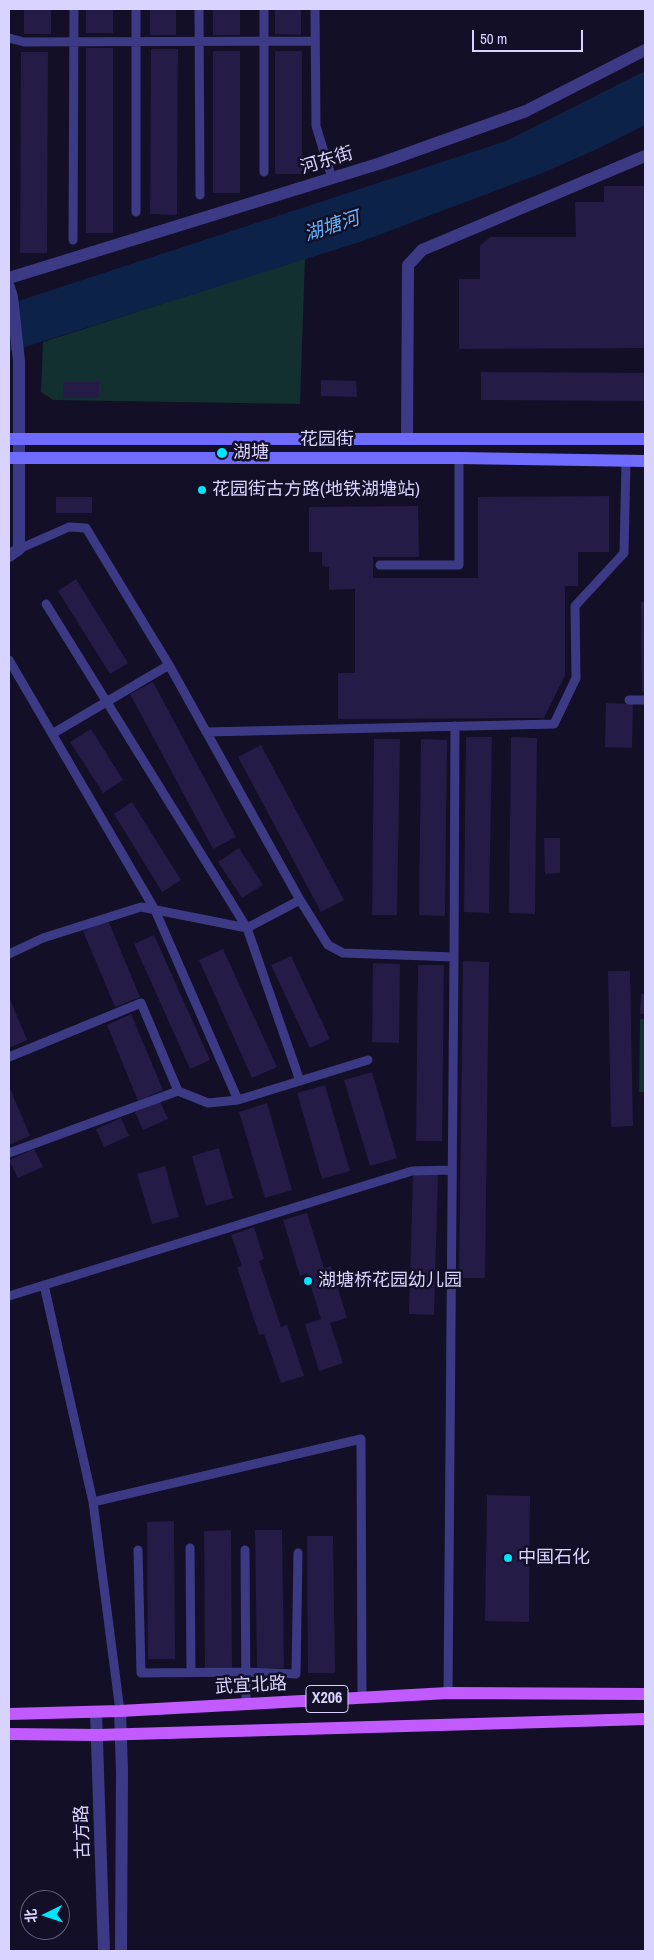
<!DOCTYPE html>
<meta charset="utf-8">
<style>
body{margin:0}
#map{position:relative;width:654px;height:1960px;overflow:hidden;background:#130f26;font-family:"Archivo Narrow","Noto Sans SC",sans-serif}
canvas{display:block}
.frame{position:absolute;inset:0;border:10px solid #d9d4ff;pointer-events:none}
.north{position:absolute;left:20px;top:1890px;width:50px;height:50px;box-sizing:border-box;background:#130f26;border:1px solid #625e7d;border-radius:50%;rotate:266deg;font-size:14px;font-weight:700;line-height:20px;text-align:center;color:#d9d4ff}
.north::after{content:'';display:block;margin:auto;width:18px;height:22px;background:#00e5ff;clip-path:polygon(50% 0,100% 100%,50% 72%,0 100%)}
.scale{position:absolute;left:472px;top:30px;width:111px;height:22px;box-sizing:border-box;border:2px solid #d9d4ff;border-top:0;padding-left:6px;font-size:15px;line-height:18px;white-space:nowrap;color:#d9d4ff;-webkit-text-stroke:4px #130f26;paint-order:stroke}
</style>
<div id="map">
<canvas width="654" height="1960"></canvas>
<div class="frame"></div>
<div class="north">北</div>
<div class="scale">50 m</div>
</div>
<script>
const ctx = document.querySelector('canvas').getContext('2d');
ctx.lineJoin = 'round';
function fillPath(path, color) { ctx.fillStyle = color; ctx.fill(path, 'evenodd'); }
const shape = rows => new Path2D(rows.map(r => 'M' + r).join(''));
function trace(path, color, width, dash) { ctx.strokeStyle = color; ctx.lineWidth = width; ctx.lineCap = dash ? 'butt' : 'round'; ctx.setLineDash(dash || []); ctx.stroke(path); }
function drawText(font, color, halo, rows, align = 'center') {
  ctx.font = font + ' "Archivo Narrow","Noto Sans SC",sans-serif'; ctx.lineWidth = 5; ctx.setLineDash([]); ctx.textBaseline = 'middle'; ctx.strokeStyle = halo; ctx.fillStyle = color; for (const [text, x, y, turn = 0] of rows) {
    ctx.save(); ctx.translate(x, y); ctx.rotate((+turn || 0) * Math.PI / 180); ctx.textAlign = isNaN(turn) ? turn : align; if (halo) ctx.strokeText(text, 0, 0); ctx.fillText(text, 0, 0); ctx.restore();
  }
}
fillPath(shape([
 [305,258,300,404,53,400,41,392,43,342],
 [640,1019,645,1019,645,1092,639,1092]
]), '#12302f');
fillPath(shape([
 [645,71,645,125,595,150,545,172,360,242,9,352,9,304,506,141]
]), '#0c2248');
fillPath(shape([
 [24,9,51,9,51,34,24,34],
 [86,9,113,9,113,33,86,33],
 [150,9,176,9,176,35,150,35],
 [213,9,240,9,240,35,213,35],
 [275,9,301,9,301,35,275,34],
 [86,48,113,48,113,233,86,233],
 [151,49,178,49,177,215,150,214],
 [213,51,240,51,240,193,213,193],
 [275,51,302,51,302,174,275,174],
 [21,52,48,52,47,253,20,253],
 [604,186,645,186,645,348,459,349,459,279,480,279,480,246,490,237,576,237,575,202,604,202],
 [481,372,645,373,645,401,481,400],
 [321,380,356,381,357,397,321,396],
 [63,382,99,382,99,398,63,398],
 [609,496,609,552,578,552,578,586,565,586,565,675,544,718,338,719,338,673,355,673,355,589,329,590,329,567,322,566,322,552,309,552,309,507,418,506,419,557,373,557,373,578,478,578,478,497],
 [56,497,92,497,92,513,56,513],
 [76,579,128,663,110,674,58,591],
 [641,602,645,602,645,692,642,692],
 [153,682,236,837,213,849,130,694],
 [606,703,633,704,632,748,605,747],
 [91,729,123,780,103,793,70,742],
 [466,737,492,737,489,913,464,912],
 [511,737,537,738,535,914,509,913],
 [374,739,400,739,397,915,372,915],
 [421,739,447,740,445,916,419,915],
 [261,745,344,900,321,912,238,757],
 [132,802,181,880,162,892,114,814],
 [544,838,560,838,560,873,545,874],
 [239,848,263,885,242,898,218,862],
 [108,920,140,997,115,1007,83,931],
 [154,935,210,1060,190,1069,134,944],
 [223,949,277,1067,252,1078,199,960],
 [291,956,330,1039,310,1048,271,965],
 [463,961,489,962,485,1278,459,1278],
 [373,963,400,964,399,1043,372,1042],
 [418,965,444,965,442,1141,416,1141],
 [608,971,630,971,633,1126,611,1127],
 [641,994,645,994,645,1014,640,1014],
 [9,997,27,1040,9,1048],
 [131,1014,163,1090,138,1101,107,1025],
 [372,1072,397,1158,370,1166,344,1080],
 [325,1085,350,1171,322,1179,297,1093],
 [9,1086,30,1136,9,1145],
 [160,1101,168,1119,143,1130,135,1112],
 [267,1103,292,1190,265,1198,239,1112],
 [121,1118,129,1136,104,1147,96,1129],
 [219,1148,233,1198,206,1206,192,1156],
 [34,1149,43,1167,18,1178,9,1160],
 [165,1166,179,1217,152,1224,137,1174],
 [413,1174,438,1175,434,1315,409,1314],
 [307,1213,324,1268,331,1266,347,1318,330,1323,343,1363,319,1371,305,1324,321,1319,307,1273,300,1276,283,1220],
 [254,1227,264,1259,259,1261,281,1327,287,1325,304,1376,281,1383,264,1334,259,1335,237,1267,242,1266,231,1235],
 [487,1495,530,1496,529,1622,485,1621],
 [174,1521,175,1659,148,1659,147,1522],
 [231,1530,232,1668,205,1668,204,1531],
 [255,1530,282,1530,284,1668,257,1668],
 [307,1536,333,1536,335,1673,308,1673]
]), '#241b47');
trace(shape([
 [199,9,200,195],
 [264,9,264,172],
 [315,9,316,126,332,178],
 [9,38,24,42,315,41],
 [136,212,136,9],
 [73,240,74,9],
 [19,549,69,527,86,528,169,665,300,900,328,945,343,953,454,957],
 [380,565,459,565,459,458],
 [46,604,247,928,300,1081],
 [9,660,155,910,238,1100],
 [629,700,645,700],
 [206,732,554,724,576,678,575,606,624,553,626,461],
 [52,734,169,665],
 [9,954,43,938,141,907,247,928,300,900],
 [9,1057,141,1003,178,1091],
 [9,1153,178,1091,208,1103,238,1100,368,1060],
 [44,1285,93,1502,120,1711],
 [9,1296,412,1171,452,1170],
 [93,1502,361,1439,362,1698],
 [190,1548,191,1672],
 [138,1550,141,1673,245,1672,296,1674,298,1553],
 [245,1550,246,1703],
 [448,1693,454,957,455,726]
]), '#3d3a85', 9);
trace(shape([
 [9,278,381,163,526,111,645,50],
 [407,439,408,265,412,261,422,250,645,156]
]), '#3d3a85', 12);
trace(shape([
 [9,287,12,297,19,361,19,549,9,556],
 [120,1711,122,1772,121,1951],
 [96,1712,104,1951]
]), '#3d3a85', 12);
trace(shape([
 [9,439,645,439],
 [9,458,459,458,645,461]
]), '#6f6bff', 12);
trace(shape([
 [9,1714,120,1711,448,1693,645,1694],
 [9,1734,98,1735,645,1719]
]), '#c25bff', 12);
for (const [x, y, r, color] of [
 [222,453,6,"#00e5ff"],
 [202,490,5,"#00e5ff"],
 [308,1281,5,"#00e5ff"],
 [508,1558,5,"#00e5ff"]
]) { const dot = new Path2D(); dot.arc(x, y, r, 0, 2 * Math.PI); ctx.fillStyle = color; ctx.fill(dot); trace(dot, '#130f26', 2); }
for (const [x, y, w] of [
 [327,1699,42]
]) { const box = new Path2D(); box.roundRect(x - w / 2, y - 13.5, w, 27, 4); ctx.fillStyle = '#130f26'; ctx.fill(box); trace(box, '#d9d4ff', 1); }
drawText('bold 16px', '#d9d4ff', null, [
 ["X206",327,1699]
]);
drawText('18px', '#d9d4ff', '#130f26', [
 ["河东街",327,161,-17],
 ["花园街",327,440],
 ["武宜北路",251,1686,-3],
 ["古方路",83,1832,-92]
]);
drawText('18px', '#d9d4ff', '#130f26', [
 ["湖塘",233,453],
 ["花园街古方路(地铁湖塘站)",212,490],
 ["湖塘桥花园幼儿园",318,1281],
 ["中国石化",518,1558]
], 'left');
drawText('italic 19px', '#62b6ff', '#130f26', [
 ["湖塘河",332,227,-18]
]);
</script>
